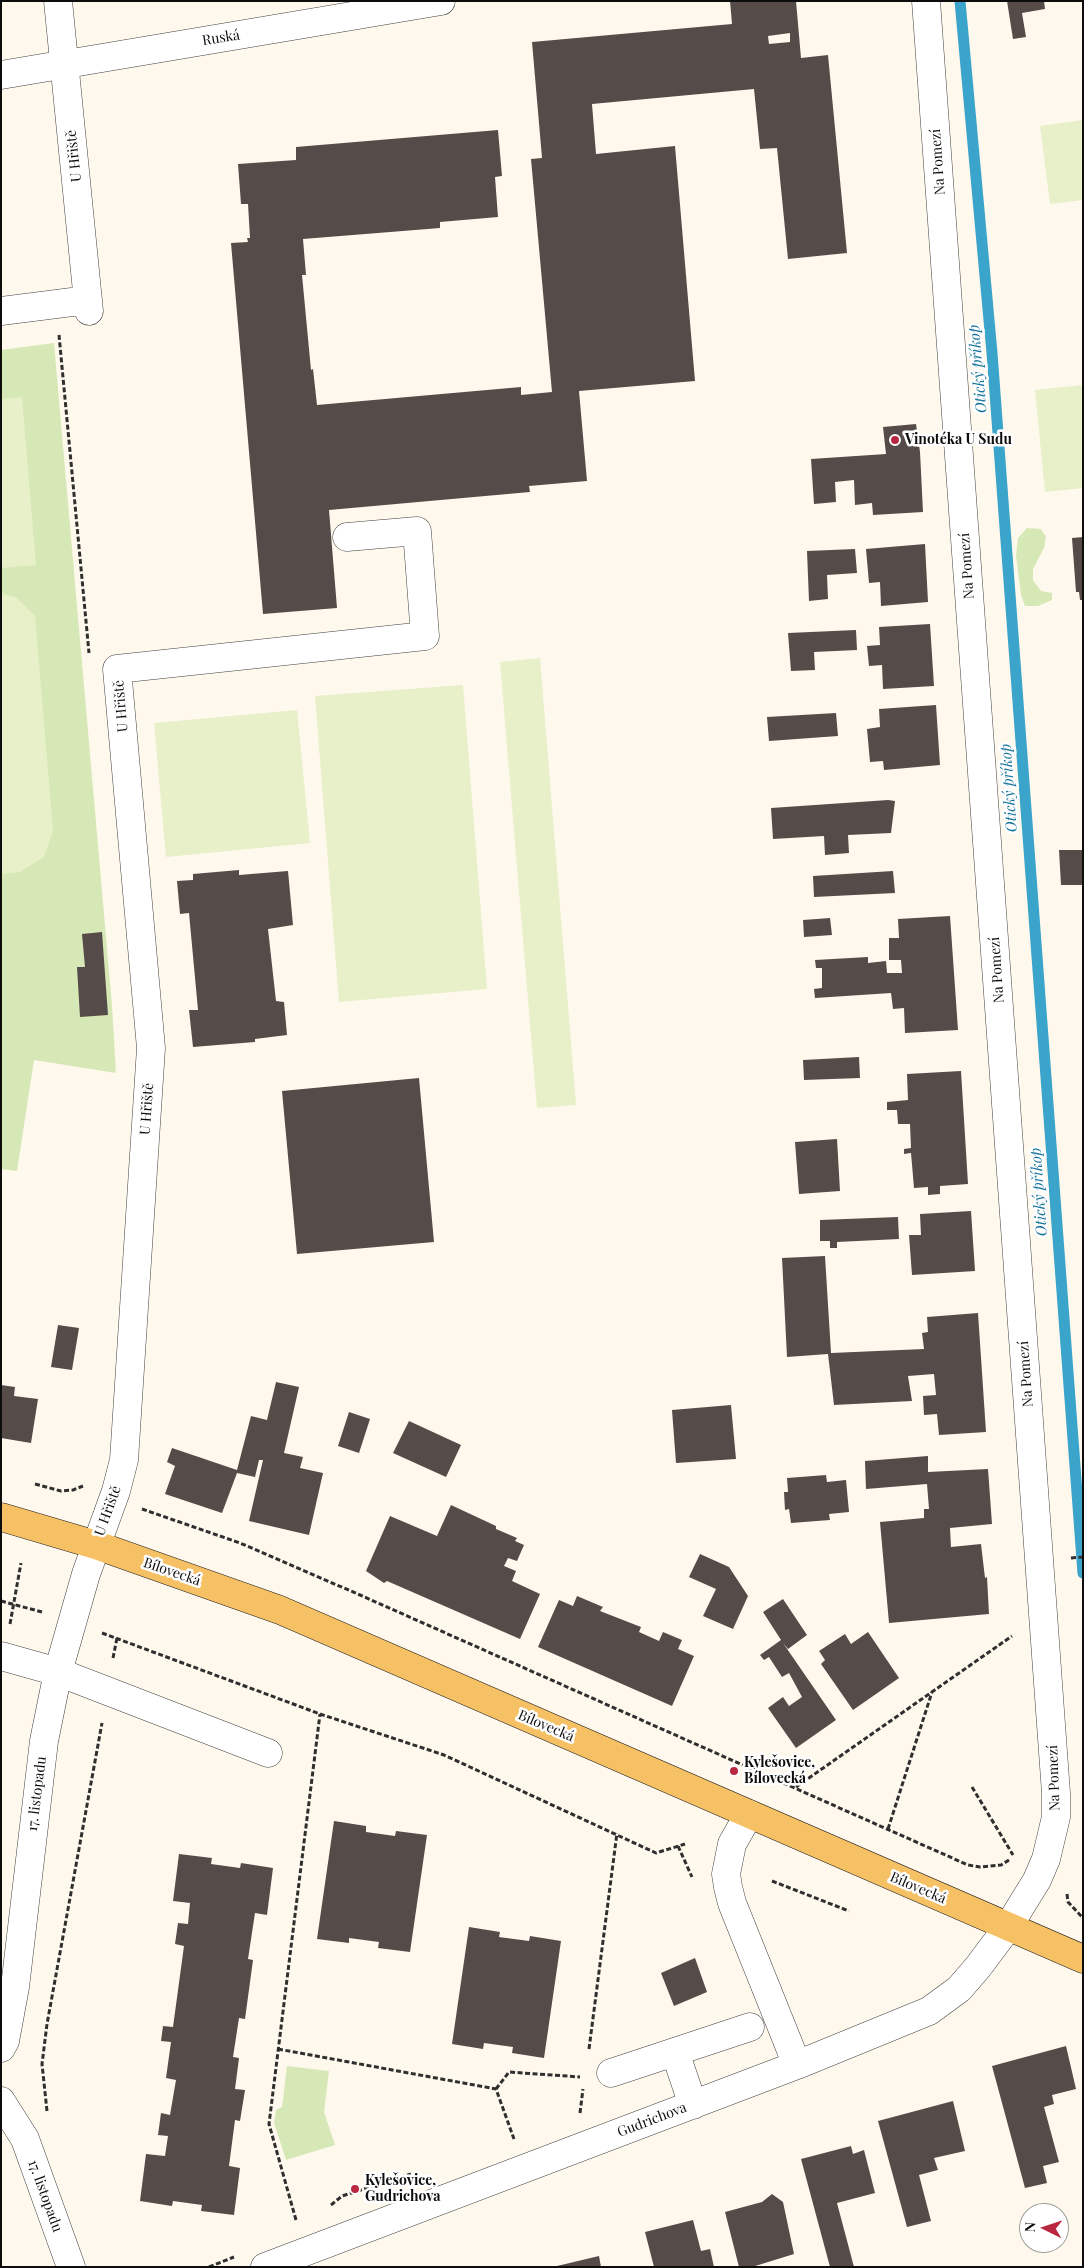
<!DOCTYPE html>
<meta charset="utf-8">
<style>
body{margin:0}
#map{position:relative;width:1084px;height:2268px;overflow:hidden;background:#fff9ed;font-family:"Playfair Display",serif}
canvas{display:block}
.frame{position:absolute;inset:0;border:2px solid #0d0d0d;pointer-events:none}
.north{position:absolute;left:1019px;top:2203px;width:50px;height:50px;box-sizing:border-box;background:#fff;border:1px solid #9e9e9e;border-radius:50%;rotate:274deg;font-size:14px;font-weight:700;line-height:20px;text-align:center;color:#0d0d0d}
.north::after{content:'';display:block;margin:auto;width:18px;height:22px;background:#ba2741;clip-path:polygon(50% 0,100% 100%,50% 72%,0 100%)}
</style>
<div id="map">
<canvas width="1084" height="2268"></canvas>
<div class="frame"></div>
<div class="north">N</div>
</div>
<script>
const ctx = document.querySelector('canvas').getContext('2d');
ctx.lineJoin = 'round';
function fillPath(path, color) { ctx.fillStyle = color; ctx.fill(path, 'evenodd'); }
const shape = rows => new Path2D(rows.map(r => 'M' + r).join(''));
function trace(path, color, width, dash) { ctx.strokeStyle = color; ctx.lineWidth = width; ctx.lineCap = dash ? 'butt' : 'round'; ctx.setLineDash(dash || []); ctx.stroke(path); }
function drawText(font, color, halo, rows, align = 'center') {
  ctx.font = font + ' "Playfair Display",serif'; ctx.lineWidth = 5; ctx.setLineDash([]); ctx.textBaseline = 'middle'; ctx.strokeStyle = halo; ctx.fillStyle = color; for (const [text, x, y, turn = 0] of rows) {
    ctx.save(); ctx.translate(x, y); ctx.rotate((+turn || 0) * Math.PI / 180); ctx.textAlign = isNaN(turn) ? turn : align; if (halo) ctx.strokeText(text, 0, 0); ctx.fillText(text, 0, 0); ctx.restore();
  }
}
fillPath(shape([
 [54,343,112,1005,116,1073,34,1060,17,1171,1,1169,1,350],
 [1027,528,1041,529,1046,537,1044,548,1033,569,1033,580,1041,591,1052,593,1052,600,1038,606,1025,606,1021,595,1016,555,1018,538],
 [287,2066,329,2071,324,2112,335,2145,286,2160,274,2123,276,2110,282,2107]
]), '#d7e8b7');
fillPath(shape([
 [1083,120,1083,200,1050,204,1040,126],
 [1083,385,1083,488,1045,492,1035,390],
 [22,397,36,565,1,568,1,399],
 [1,593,17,598,35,616,53,831,44,857,20,872,1,874],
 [540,658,576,1105,537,1108,500,662],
 [463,685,487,989,339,1002,315,696],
 [297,710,310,843,166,857,154,723]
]), '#e7f0c9');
trace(shape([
 [960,1,992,353,1083,1573]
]), '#3ba4cb', 11);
fillPath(shape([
 [730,1,796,1,801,58,828,55,847,253,788,259,777,148,760,149,754,89,592,104,596,154,675,146,695,381,579,391,587,481,529,486,530,492,329,510,337,608,263,614,231,243,248,242,247,238,250,238,248,204,241,204,238,164,296,160,296,147,498,130,502,176,495,177,498,217,440,222,440,228,303,239,306,275,302,275,311,370,313,369,317,405,521,387,521,395,552,392,531,159,542,158,532,42,732,24],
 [790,33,790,42,769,44,768,36],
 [1007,1,1044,1,1045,9,1022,13,1026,37,1013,39],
 [916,424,920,452,923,512,873,515,872,503,855,505,854,480,835,482,836,502,814,504,811,459,886,454,883,427],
 [1083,537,1083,600,1080,600,1079,592,1076,592,1072,538],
 [925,544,928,602,881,606,880,582,869,583,866,549],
 [855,549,857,573,827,575,828,599,809,601,807,551],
 [930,624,934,686,883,689,882,665,869,666,867,646,880,645,879,627],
 [856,630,857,650,814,652,815,670,791,671,788,633],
 [936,705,940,765,884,770,883,761,870,762,867,729,880,727,879,709],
 [836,713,838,736,769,741,767,717],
 [888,800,895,801,891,833,848,835,849,853,825,855,824,836,773,839,771,808],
 [1059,850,1083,850,1083,885,1061,885],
 [239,870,239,875,288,871,293,925,268,929,276,1001,284,1002,287,1035,255,1039,255,1042,193,1047,189,1010,198,1010,189,913,180,914,177,881,193,880,193,874],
 [893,871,895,893,814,897,813,876],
 [950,916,958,1030,905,1033,904,1008,893,1009,891,993,815,998,814,989,822,988,822,968,816,968,815,960,868,957,868,963,886,961,887,973,902,973,901,960,889,960,889,938,899,938,898,919],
 [830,918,832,935,804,937,803,920],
 [102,932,108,1015,80,1017,77,967,85,967,82,934],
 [859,1057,860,1078,804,1080,803,1060],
 [961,1071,968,1184,940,1186,940,1194,928,1195,928,1187,914,1188,911,1153,904,1154,904,1149,911,1148,910,1124,898,1124,897,1110,887,1110,887,1102,908,1100,907,1074],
 [419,1078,434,1242,297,1254,282,1091],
 [837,1139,840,1191,799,1194,795,1142],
 [971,1211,975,1271,912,1275,909,1235,921,1235,920,1214],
 [898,1217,899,1239,837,1242,837,1248,830,1248,830,1241,820,1241,820,1220],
 [825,1256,831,1353,924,1349,922,1333,928,1332,927,1317,978,1313,986,1432,939,1435,937,1414,924,1415,923,1396,936,1395,934,1374,908,1376,912,1401,834,1405,828,1354,787,1357,782,1258],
 [58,1325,79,1328,72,1370,51,1367],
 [276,1382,299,1387,284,1453,303,1457,300,1468,323,1473,309,1535,249,1521,263,1460,259,1460,255,1477,237,1473,222,1513,165,1494,175,1466,167,1462,172,1448,237,1470,251,1416,267,1420],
 [1,1385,15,1387,14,1396,38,1399,31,1443,1,1438],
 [731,1405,736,1459,676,1463,672,1410],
 [349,1412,370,1419,359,1453,338,1446],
 [409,1421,461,1445,446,1477,393,1453],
 [928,1456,928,1472,988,1469,992,1524,950,1528,951,1547,981,1544,985,1578,987,1577,989,1614,889,1623,880,1522,924,1518,924,1509,929,1509,927,1484,866,1489,865,1461],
 [826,1475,827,1482,846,1480,849,1512,829,1514,830,1520,791,1523,789,1509,785,1510,784,1492,788,1492,787,1478],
 [451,1505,496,1526,496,1529,517,1538,515,1541,524,1545,517,1561,508,1558,504,1566,516,1571,512,1581,540,1594,520,1639,387,1581,384,1583,366,1571,390,1516,437,1536],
 [700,1554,729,1567,748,1596,733,1629,703,1616,716,1589,689,1577],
 [577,1596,603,1607,600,1611,641,1627,639,1632,659,1641,663,1632,682,1640,678,1649,694,1656,672,1706,538,1647,559,1600,573,1606],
 [783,1599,807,1635,788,1649,783,1643,836,1720,796,1748,768,1708,783,1697,789,1706,802,1697,789,1673,782,1677,769,1657,764,1660,760,1655,781,1640,763,1612],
 [868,1632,899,1678,853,1710,821,1664,825,1660,819,1651,845,1634,851,1644],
 [334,1821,366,1826,366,1832,395,1836,396,1831,427,1835,410,1952,378,1948,379,1942,349,1938,349,1943,317,1939],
 [179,1854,212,1858,211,1864,240,1868,241,1863,273,1868,267,1915,255,1913,248,1959,253,1960,245,2019,239,2018,233,2057,239,2058,235,2089,245,2090,240,2121,235,2120,229,2166,240,2168,234,2215,201,2211,202,2205,173,2201,172,2206,140,2201,146,2154,165,2156,168,2136,158,2135,161,2113,170,2115,176,2080,166,2078,171,2042,161,2041,163,2026,173,2027,184,1946,175,1944,178,1923,188,1924,190,1903,173,1901],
 [469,1927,500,1932,499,1937,529,1941,530,1936,561,1941,544,2058,512,2053,513,2047,484,2043,483,2049,452,2044],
 [695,1958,707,1992,674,2006,661,1973],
 [1066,2046,1076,2089,1052,2095,1054,2104,1044,2107,1059,2162,1043,2166,1047,2183,1025,2188,992,2066],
 [953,2101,965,2151,934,2158,938,2170,919,2175,931,2221,907,2227,878,2121],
 [851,2146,853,2154,864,2150,875,2193,837,2203,854,2267,830,2267,801,2159],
 [772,2194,783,2202,794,2254,752,2267,739,2267,725,2212,762,2202],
 [693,2220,701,2251,710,2249,714,2267,654,2267,645,2232],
 [599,2256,601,2267,557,2267,557,2266]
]), '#554c49');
const minor = shape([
 [58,1,89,311],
 [1,75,441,1],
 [1,311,88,300],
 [1,1656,58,1672,268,1753],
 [749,1814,732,1844,726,1874,728,1887,732,1903,797,2065],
 [1,2048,5,2041,15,1987,44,1741,58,1672,86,1574,116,1491,124,1460,151,1048,117,669,425,636,417,531,347,537],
 [675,2052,693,2105],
 [611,2073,750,2027],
 [1,2101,25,2139,71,2267],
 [265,2267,797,2065,929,2011,959,1989,978,1967,1008,1927,1037,1880,1046,1859,1056,1817,1056,1793,926,1]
]);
const major = shape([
 [1,1517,96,1545,280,1610,1083,1959]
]);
trace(minor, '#404040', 29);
trace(major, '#1e1e1e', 29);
trace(shape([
 [59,335,89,653],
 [35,1484,61,1491,73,1490,83,1486],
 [142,1509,240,1543,360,1595,968,1865,980,1867,1001,1865,1009,1860],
 [1071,1558,1083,1557],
 [1,1601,42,1612],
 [10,1624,21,1563],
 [102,1633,320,1714,444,1755,656,1853,685,1844],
 [113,1658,117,1638],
 [796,1787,1012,1636],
 [972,1787,1013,1855],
 [888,1829,932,1692],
 [678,1846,692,1877],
 [772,1881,849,1911],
 [1067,1894,1068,1902,1083,1918],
 [278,2049,496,2089,514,2139],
 [589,2049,617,1833],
 [496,2089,509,2072,580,2077],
 [47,2111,42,2064,47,2024,102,1723],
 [580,2113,583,2089],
 [331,2205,342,2196,411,2174],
 [296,2220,269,2124,320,1714],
 [209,2267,234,2257]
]), '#2f2f2f', 3, [5, 2.5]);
trace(minor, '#fff', 28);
trace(major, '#f6c065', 28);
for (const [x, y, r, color] of [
 [895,440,5,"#ba2741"],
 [734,1771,5,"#ba2741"],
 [355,2189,5,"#ba2741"]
]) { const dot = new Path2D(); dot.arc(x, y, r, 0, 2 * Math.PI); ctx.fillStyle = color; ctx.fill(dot); trace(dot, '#fff', 2); }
drawText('14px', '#0d0d0d', '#fff', [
 ["Ruská",221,38,-9],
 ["U Hřiště",74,156,-96],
 ["Na Pomezí",938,162,-94],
 ["Na Pomezí",967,566,-94],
 ["U Hřiště",121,706,-95],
 ["Na Pomezí",997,970,-94],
 ["U Hřiště",147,1109,-86],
 ["Na Pomezí",1026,1374,-94],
 ["U Hřiště",108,1511,-70],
 ["Bílovecká",172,1572,19],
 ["Bílovecká",546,1726,23],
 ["Na Pomezí",1054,1778,-92],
 ["17. listopadu",37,1794,-83],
 ["Bílovecká",918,1888,23],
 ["Gudrichova",652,2120,-21],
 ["17. listopadu",45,2196,70]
]);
drawText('bold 14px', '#0d0d0d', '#fff', [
 ["Vinotéka U Sudu",905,440],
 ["Kylešovice,",744,1763],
 ["Bílovecká",744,1779],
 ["Kylešovice,",365,2181],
 ["Gudrichova",365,2197]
], 'left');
drawText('italic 15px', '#18749c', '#fff', [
 ["Otický příkop",978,369,-95],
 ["Otický příkop",1009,788,-94],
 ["Otický příkop",1039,1192,-94]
]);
</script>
